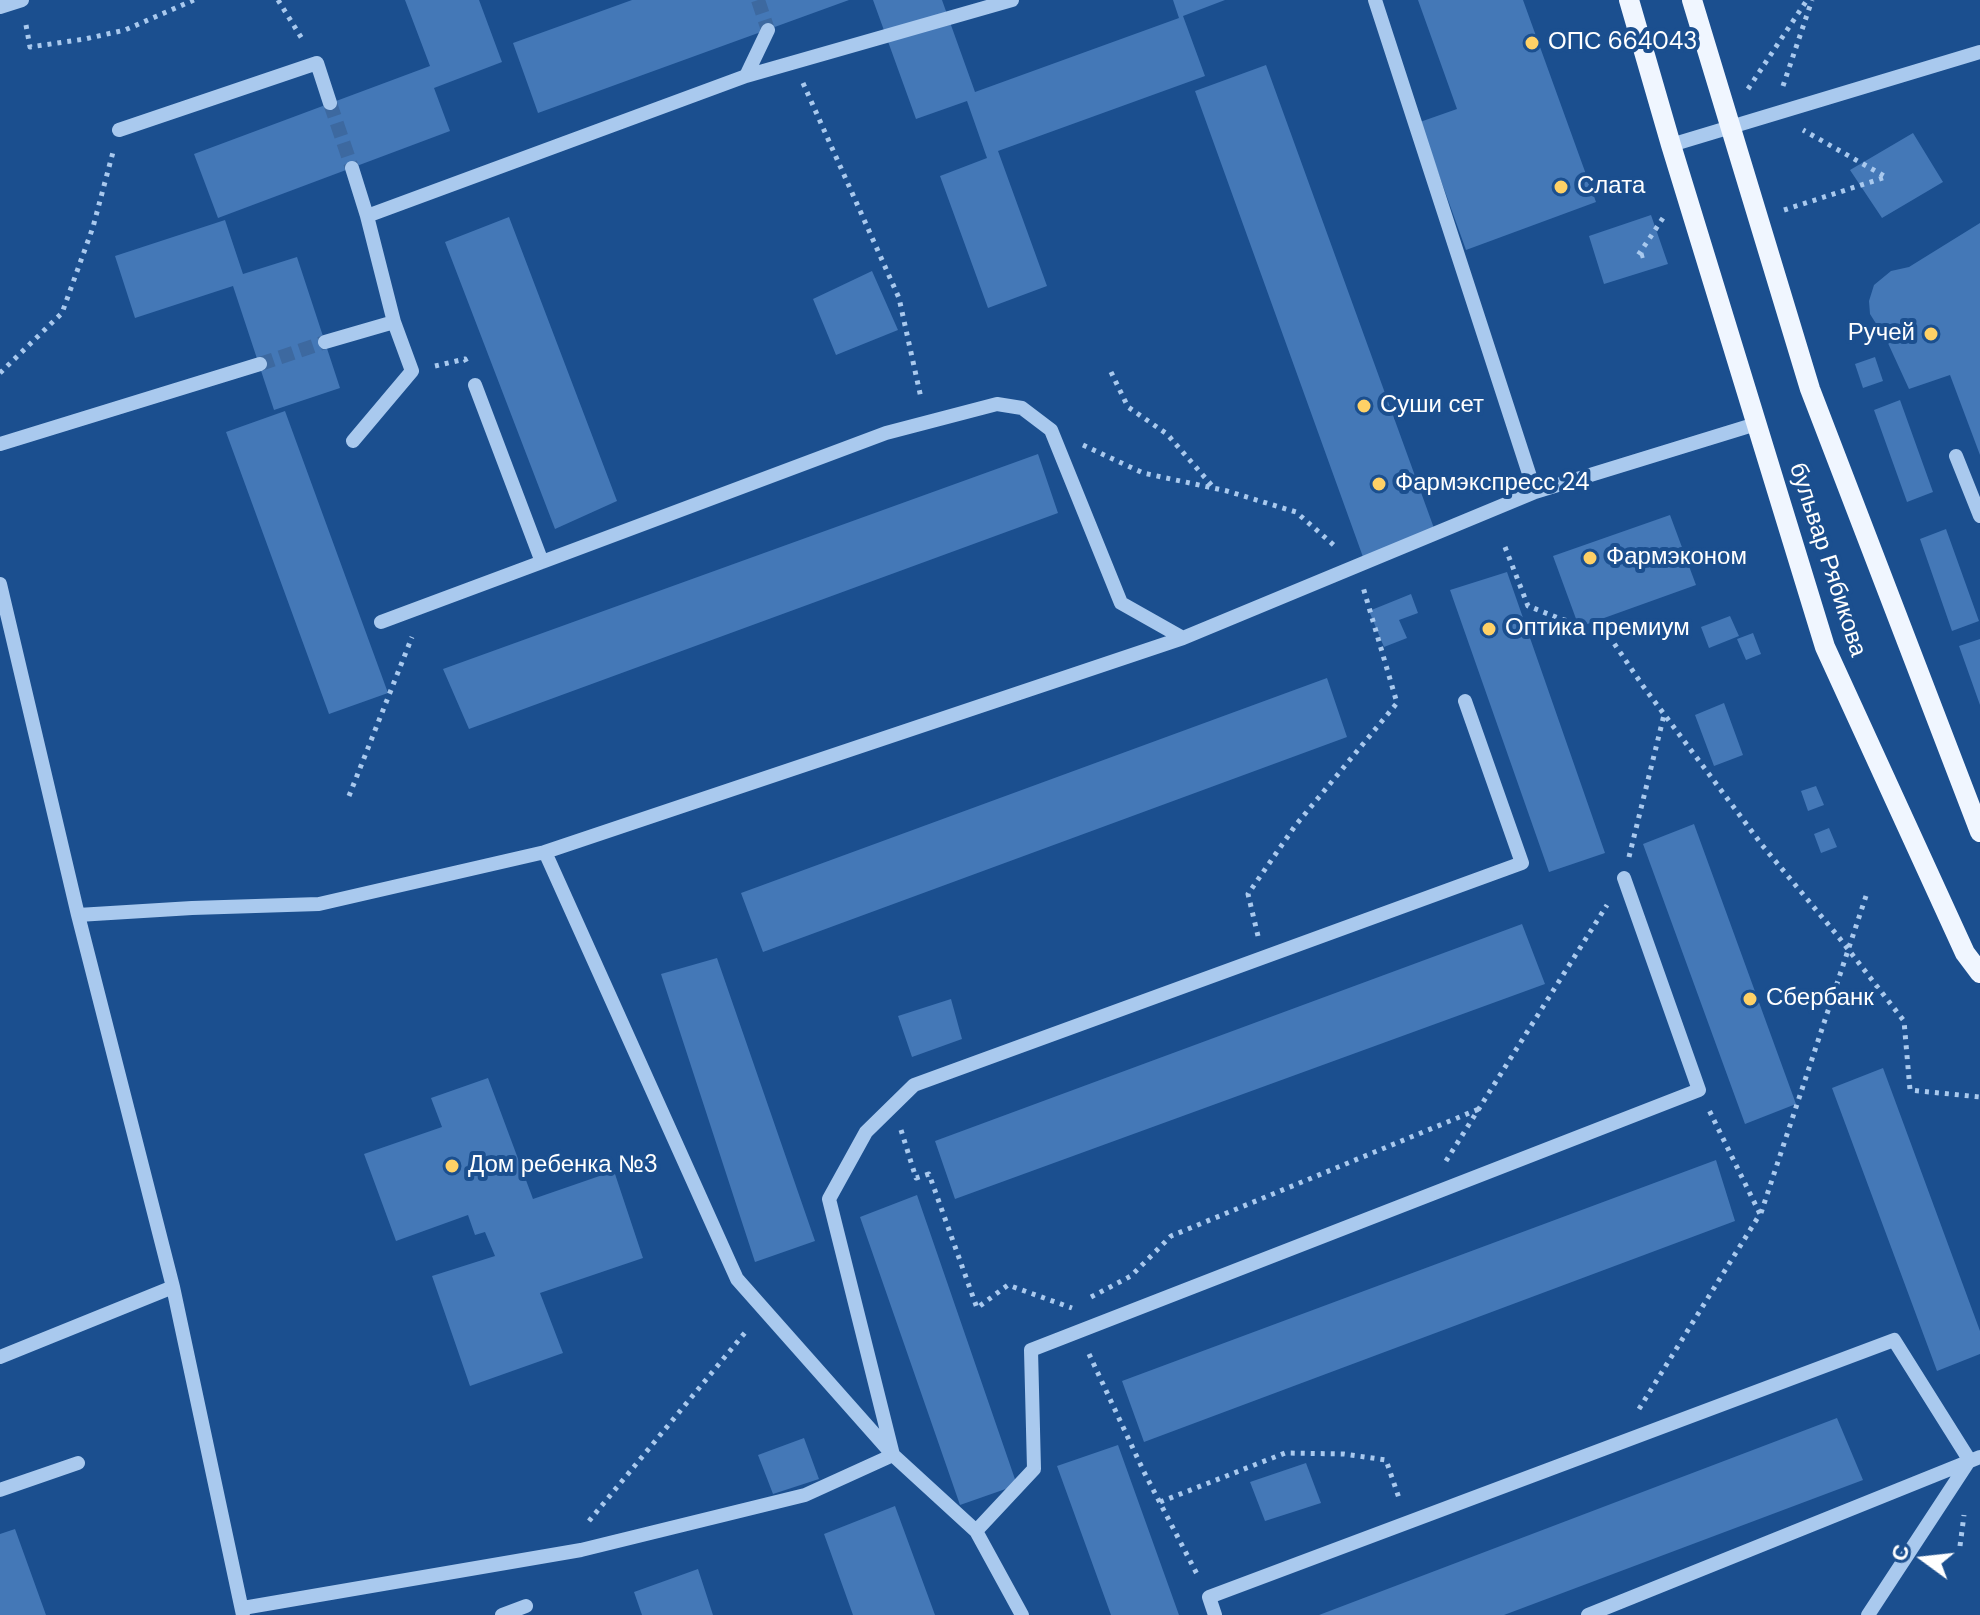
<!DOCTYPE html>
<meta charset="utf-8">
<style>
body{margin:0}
#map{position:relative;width:1980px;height:1615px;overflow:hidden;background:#1b4f8f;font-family:"DM Sans",sans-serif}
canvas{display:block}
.north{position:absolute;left:1884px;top:1519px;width:80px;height:80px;-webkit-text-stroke:6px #1b4f8f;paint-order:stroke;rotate:285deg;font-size:22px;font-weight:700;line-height:32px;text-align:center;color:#fff}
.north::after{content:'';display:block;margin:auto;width:28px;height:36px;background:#fff;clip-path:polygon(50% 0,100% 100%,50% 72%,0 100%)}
</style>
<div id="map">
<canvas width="1980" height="1615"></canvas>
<div class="north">С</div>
</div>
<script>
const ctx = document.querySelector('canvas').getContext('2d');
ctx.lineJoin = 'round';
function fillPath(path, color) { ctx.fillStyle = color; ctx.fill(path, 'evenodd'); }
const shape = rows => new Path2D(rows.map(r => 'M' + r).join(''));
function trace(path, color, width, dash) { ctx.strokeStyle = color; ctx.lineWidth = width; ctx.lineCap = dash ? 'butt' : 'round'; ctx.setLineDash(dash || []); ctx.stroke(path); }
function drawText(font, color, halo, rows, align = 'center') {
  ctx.font = font + ' "DM Sans",sans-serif'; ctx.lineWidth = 8; ctx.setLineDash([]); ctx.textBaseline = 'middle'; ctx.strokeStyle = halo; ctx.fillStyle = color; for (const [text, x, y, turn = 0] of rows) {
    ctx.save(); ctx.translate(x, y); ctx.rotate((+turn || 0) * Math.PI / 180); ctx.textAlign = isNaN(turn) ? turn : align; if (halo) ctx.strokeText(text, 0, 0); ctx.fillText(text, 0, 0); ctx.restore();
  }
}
fillPath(shape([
 [405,0,479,0,502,62,434,88,450,131,218,218,194,154,430,66],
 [632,0,849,0,538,113,513,43],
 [873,0,942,0,975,92,1179,18,1173,0,1225,0,1183,16,1205,76,998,151,1047,286,988,308,940,176,987,158,967,101,916,119],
 [1418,0,1523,0,1596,202,1466,250,1420,122,1457,109],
 [1266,65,1435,531,1363,557,1195,91],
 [1913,133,1943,182,1882,218,1850,170],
 [1651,215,1668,264,1604,284,1589,236],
 [509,217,617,501,555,529,445,242],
 [225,220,243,274,297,257,340,388,274,410,233,286,135,318,115,256],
 [1980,223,1980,455,1950,375,1909,389,1887,341,1870,314,1869,301,1874,285,1891,271,1909,267],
 [872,271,898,330,836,355,813,299],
 [1875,357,1883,381,1863,388,1855,364],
 [1900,400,1933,492,1907,502,1874,410],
 [285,411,388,693,329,714,226,432],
 [1038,454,1058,513,469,729,443,669],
 [1670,515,1696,585,1579,627,1553,556],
 [1946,529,1979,621,1952,631,1920,539],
 [1507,572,1605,853,1549,872,1450,590],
 [1411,594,1418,613,1399,620,1407,638,1384,647,1369,611],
 [1730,616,1739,636,1709,648,1701,627],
 [1753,633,1761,654,1746,660,1737,639],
 [1980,639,1980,705,1959,646],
 [1327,678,1347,737,763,952,741,893],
 [1724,703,1743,755,1714,766,1695,715],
 [1816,786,1824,805,1808,811,1801,791],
 [1694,824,1796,1104,1745,1124,1643,844],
 [1829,828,1837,847,1821,853,1814,834],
 [1522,924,1545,984,955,1199,935,1141],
 [717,958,815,1241,755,1262,661,974],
 [951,999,962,1039,912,1057,898,1016],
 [1883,1068,1980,1331,1980,1354,1937,1371,1832,1088],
 [488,1078,533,1199,614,1171,643,1258,540,1293,563,1353,470,1386,432,1276,495,1256,485,1232,475,1235,468,1215,396,1241,364,1154,442,1127,431,1098],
 [1716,1160,1735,1221,1144,1442,1122,1381],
 [917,1195,1017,1485,960,1505,860,1217],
 [1837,1418,1863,1480,1504,1615,1319,1615],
 [804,1438,819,1479,773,1494,758,1455],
 [1118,1445,1179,1615,1111,1615,1057,1466],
 [1306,1463,1321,1503,1265,1521,1250,1482],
 [895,1506,935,1615,853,1615,824,1534],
 [15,1529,46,1615,0,1615,0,1534],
 [698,1569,713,1615,642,1615,634,1592]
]), '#4478b7');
trace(shape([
 [758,0,768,30],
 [330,103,352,168],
 [260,364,325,342]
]), '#3d69a0', 14, [14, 7]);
trace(shape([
 [278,0,304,42],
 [26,25,30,47,85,39,125,30,194,0],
 [803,83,899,298,921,398],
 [1783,86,1812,0],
 [1748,89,1807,0],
 [1784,210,1886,177,1803,130],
 [1644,255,1637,257,1665,215],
 [435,366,465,359,468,365],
 [1111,372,1128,407,1167,434,1214,488],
 [0,373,62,313,93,227,113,152],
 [1083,445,1143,473,1227,491,1296,512,1336,547],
 [1505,547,1528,606,1561,619,1607,633,1643,686,1762,845,1837,935,1904,1021,1910,1090,1980,1097],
 [349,796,412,637],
 [1629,857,1664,715],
 [1258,936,1248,894,1295,826,1397,703,1363,587],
 [901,1130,916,1178,929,1174,977,1308,1008,1285,1072,1308],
 [1446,1161,1607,905],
 [1761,1213,1866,896],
 [1091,1297,1131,1276,1171,1236,1479,1109],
 [1089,1354,1144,1472,1199,1578],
 [1639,1409,1760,1214,1709,1110],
 [1160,1502,1285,1453,1344,1454,1386,1460,1400,1501],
 [589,1521,748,1329],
 [1960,1546,1964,1515]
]), '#a9c9ee', 5, [4, 6]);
trace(shape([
 [1375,0,1535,492],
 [0,7,22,0],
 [746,76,1012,0],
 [119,130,317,63,330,103],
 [1671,145,1980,52],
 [352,168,367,216,394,322,412,371,353,441],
 [367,216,746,76,768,30],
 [325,342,394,322],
 [475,385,542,562,886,433,997,404,1022,408,1051,430,1121,603,1183,638],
 [0,444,260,364],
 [1956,456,1980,516],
 [0,584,78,915,173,1287,243,1615],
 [381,622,542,562],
 [78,915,192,908,319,904,545,852],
 [0,1357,173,1287],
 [0,1490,78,1463],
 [976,1531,1034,1469,1031,1350,1699,1090,1624,878],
 [243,1608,581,1550,805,1495,893,1455,829,1199,866,1132,914,1085,1522,863,1465,701],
 [502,1615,526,1606],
 [1022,1615,976,1531,893,1455,737,1279,545,852,1183,638,1535,492,1756,424],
 [1215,1615,1209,1597,1894,1340,1970,1461],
 [1588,1615,1980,1457],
 [1868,1615,1969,1461]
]), '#a9c9ee', 14);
trace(shape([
 [1629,0,1671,145,1825,647,1965,953,1980,973],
 [1692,0,1810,389,1980,832]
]), '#f0f6ff', 20);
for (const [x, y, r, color] of [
 [1532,43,8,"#ffd166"],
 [1561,187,8,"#ffd166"],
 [1931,334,8,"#ffd166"],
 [1364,406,8,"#ffd166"],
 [1379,484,8,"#ffd166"],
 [1590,558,8,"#ffd166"],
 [1489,629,8,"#ffd166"],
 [1750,999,8,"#ffd166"],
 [452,1166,8,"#ffd166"]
]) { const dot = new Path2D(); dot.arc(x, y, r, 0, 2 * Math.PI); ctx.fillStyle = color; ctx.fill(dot); trace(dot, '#1b4f8f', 3); }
drawText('24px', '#fff', '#1b4f8f', [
 ["ОПС 664043",1548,43],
 ["Слата",1577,187],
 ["Ручей",1915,334,"right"],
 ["Суши сет",1380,406],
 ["Фармэкспресс 24",1395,484],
 ["Фармэконом",1606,558],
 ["Оптика премиум",1505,629],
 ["Сбербанк",1766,999],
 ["Дом ребенка №3",468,1166]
], 'left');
drawText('24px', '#fff', '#1b4f8f', [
 ["бульвар Рябикова",1827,560,72]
]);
</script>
